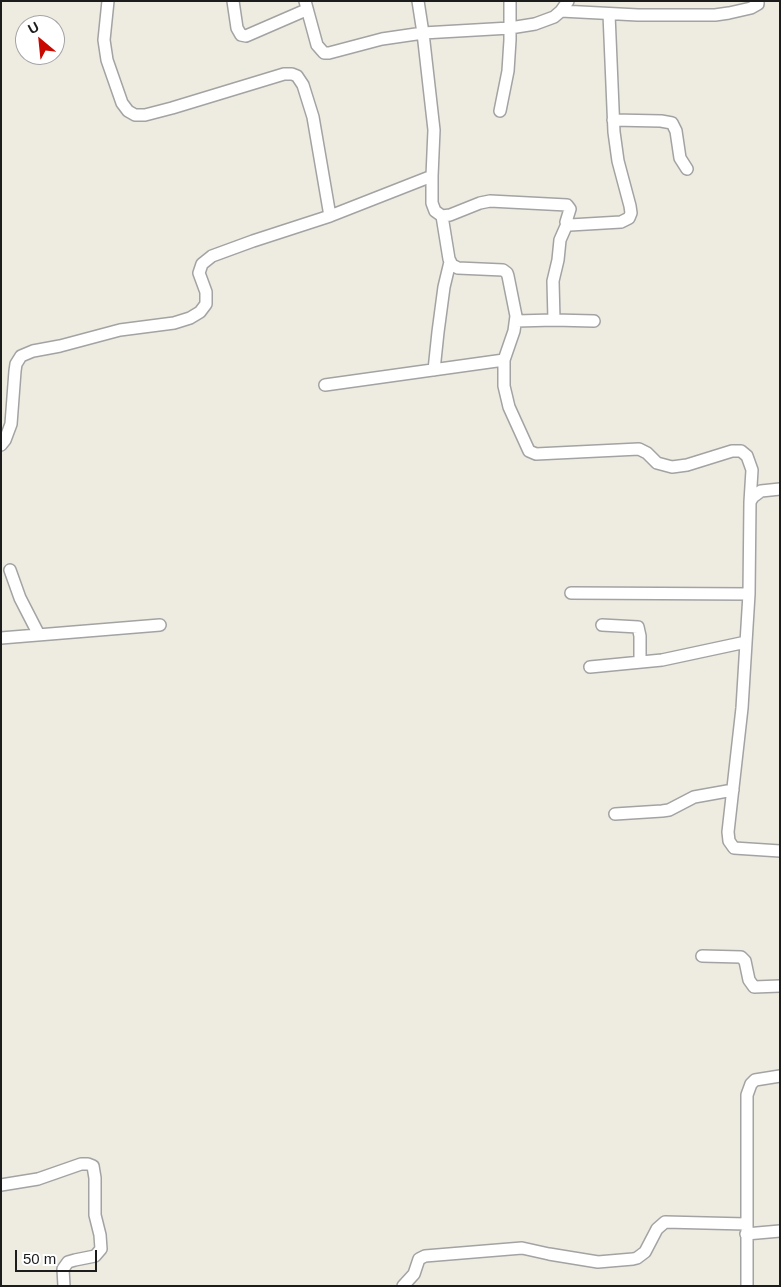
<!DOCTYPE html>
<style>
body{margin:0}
#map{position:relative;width:781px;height:1287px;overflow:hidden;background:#eeebe1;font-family:Arial,sans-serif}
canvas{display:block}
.frame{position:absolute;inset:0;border:2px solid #1c1c1c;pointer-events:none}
.north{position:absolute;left:15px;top:15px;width:50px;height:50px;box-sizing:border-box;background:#fff;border:1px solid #a4a4a4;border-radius:50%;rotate:332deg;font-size:14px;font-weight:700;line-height:20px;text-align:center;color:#1c1c1c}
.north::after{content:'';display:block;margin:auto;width:18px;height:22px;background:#c90800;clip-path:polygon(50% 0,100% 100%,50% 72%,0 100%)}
.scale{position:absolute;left:15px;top:1250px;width:82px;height:22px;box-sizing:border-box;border:2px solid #1c1c1c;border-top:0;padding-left:6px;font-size:15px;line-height:18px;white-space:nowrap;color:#1c1c1c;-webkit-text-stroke:4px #fff;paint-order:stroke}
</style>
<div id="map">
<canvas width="781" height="1287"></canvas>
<div class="frame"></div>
<div class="north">U</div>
<div class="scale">50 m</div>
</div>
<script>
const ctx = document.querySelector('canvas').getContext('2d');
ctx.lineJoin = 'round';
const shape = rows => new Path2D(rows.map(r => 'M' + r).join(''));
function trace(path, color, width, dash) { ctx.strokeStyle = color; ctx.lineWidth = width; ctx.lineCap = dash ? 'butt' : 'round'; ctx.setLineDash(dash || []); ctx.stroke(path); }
const minor = shape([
 [108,1,104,40,107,60,122,103,128,111,135,115,145,115,172,108,284,74,292,74,297,76,303,85,313,117,330,216],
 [233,1,237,28,241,35,246,36,306,10],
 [305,1,317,45,324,53,329,53,382,39,423,33,510,28,535,24,554,17,561,11,568,1],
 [561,11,638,15,715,15,729,13,751,8,758,4,758,1],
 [500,111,508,71,510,40,510,1],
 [613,120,661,121,672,123,676,131,680,158,687,169],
 [432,176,432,203,435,211,442,216,450,215,480,203,490,201,567,205,570,209,566,222,570,225,621,222,629,218,631,213,630,206,618,161,614,132,609,14],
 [442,216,449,259,452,265,458,268,503,270,507,273,508,276,516,316,514,331,504,360,504,386,509,407,529,451,536,454,639,449,647,453,657,463,672,467,687,465,732,451,741,451,747,456,752,470,750,502],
 [567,224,560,240,558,260,553,281,554,320,594,321],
 [516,321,554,320],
 [434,370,438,332,444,287,450,262],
 [325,385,504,360],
 [1,445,5,440,11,424,15,371,16,364,21,356,33,351,60,346,120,330,174,323,190,318,200,312,206,304,206,292,199,273,202,264,212,256,253,241,330,216,432,176,434,130,423,33,418,1],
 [780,489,761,491,753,497,750,502,749,594,742,708,728,832,729,841,734,848,780,851],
 [10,570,20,598,39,635],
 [571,593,749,594],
 [602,625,638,627,640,636,640,661],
 [1,638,160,625],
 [590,667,662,660,746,642],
 [615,814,662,811,669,810,694,797,733,790],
 [702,956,741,957,745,961,749,980,754,987,780,986],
 [1,1185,38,1179,81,1164,88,1164,93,1166,95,1178,95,1215,100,1235,101,1249,95,1256,75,1260,68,1262,63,1269,64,1286],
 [746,1234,780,1231],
 [403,1286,414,1274,419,1259,425,1256,522,1248,549,1254,598,1262,633,1259,637,1258,645,1252,657,1229,665,1222,746,1224],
 [747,1286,747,1095,751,1084,755,1080,780,1076]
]);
trace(minor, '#a3a3a3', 14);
trace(minor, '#fff', 11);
</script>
